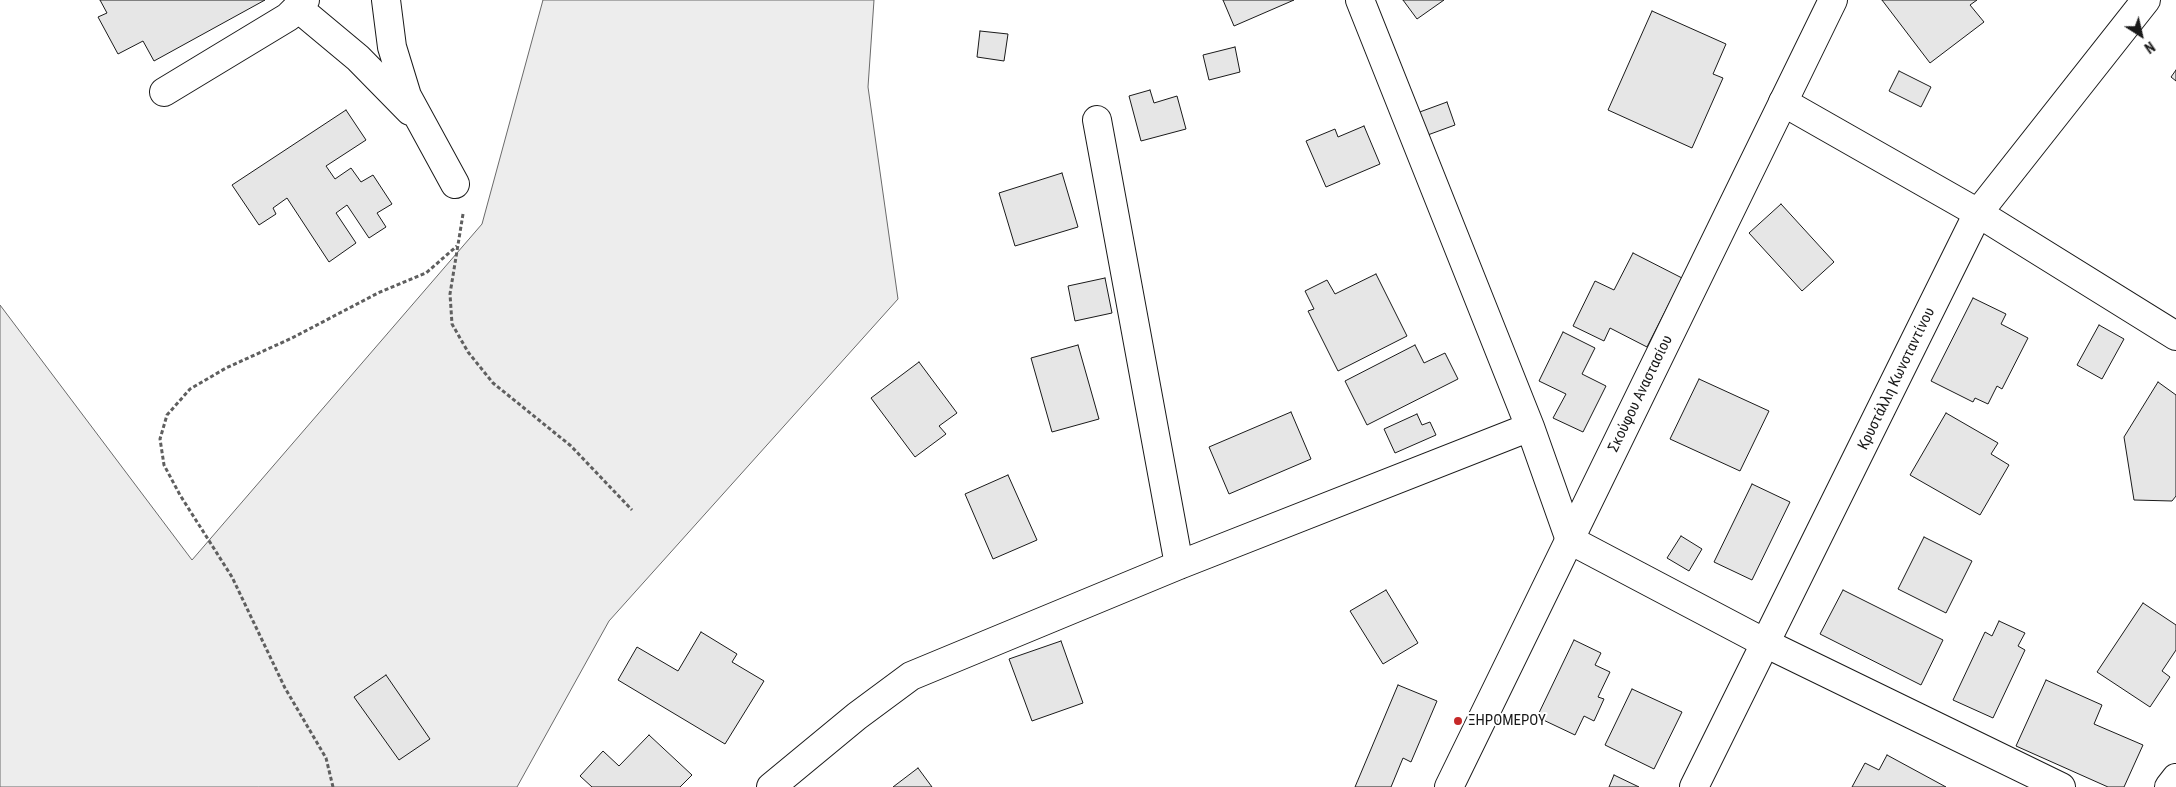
<!DOCTYPE html>
<meta charset="utf-8">
<style>
body{margin:0}
#map{position:relative;width:2176px;height:787px;overflow:hidden;background:#fff;font-family:"Roboto Condensed",sans-serif}
canvas{display:block}
.north{position:absolute;left:2116px;top:10px;width:50px;height:50px;-webkit-text-stroke:4px #fff;paint-order:stroke;rotate:145deg;font-size:14px;font-weight:700;line-height:20px;text-align:center;color:#1a1a1a}
.north::after{content:'';display:block;margin:auto;width:18px;height:22px;background:#1a1a1a;clip-path:polygon(50% 0,100% 100%,50% 72%,0 100%)}
</style>
<div id="map">
<canvas width="2176" height="787"></canvas>
<div class="north">N</div>
</div>
<script>
const ctx = document.querySelector('canvas').getContext('2d');
ctx.lineJoin = 'round';
function fillPath(path, color) { ctx.fillStyle = color; ctx.fill(path, 'evenodd'); }
const shape = rows => new Path2D(rows.map(r => 'M' + r).join(''));
function trace(path, color, width, dash) { ctx.strokeStyle = color; ctx.lineWidth = width; ctx.lineCap = dash ? 'butt' : 'round'; ctx.setLineDash(dash || []); ctx.stroke(path); }
function drawText(font, color, halo, rows, align = 'center') {
  ctx.font = font + ' "Roboto Condensed",sans-serif'; ctx.lineWidth = 4; ctx.setLineDash([]); ctx.textBaseline = 'middle'; ctx.strokeStyle = halo; ctx.fillStyle = color; for (const [text, x, y, turn = 0] of rows) {
    ctx.save(); ctx.translate(x, y); ctx.rotate((+turn || 0) * Math.PI / 180); ctx.textAlign = isNaN(turn) ? turn : align; if (halo) ctx.strokeText(text, 0, 0); ctx.fillText(text, 0, 0); ctx.restore();
  }
}
const built = shape([
 [543,0,874,0,868,87,898,299,609,621,517,787,0,787,0,305,192,560,482,224,543,0]
]);
fillPath(built, '#ededed');
trace(built, '#6a6a6a', 1);
const building = shape([
 [100,0,265,0,154,61,143,41,118,54,98,17,107,13,100,0],
 [1223,0,1294,0,1234,26,1223,0],
 [1403,0,1444,0,1417,19,1403,0],
 [1882,0,1977,0,1970,5,1984,22,1930,63,1882,0],
 [1652,11,1726,44,1713,74,1723,78,1692,148,1608,110,1652,11],
 [980,31,1008,34,1004,61,977,57,980,31],
 [1235,47,1240,72,1209,80,1203,55,1235,47],
 [2176,70,2176,81,2171,77,2176,70],
 [1899,71,1931,87,1921,107,1889,91,1899,71],
 [1150,90,1154,103,1177,96,1186,129,1141,141,1129,96,1150,90],
 [1447,102,1455,125,1425,136,1417,113,1447,102],
 [346,110,366,140,326,166,335,179,351,168,361,182,373,175,392,204,377,213,386,227,369,238,347,205,336,213,356,243,329,262,287,198,273,208,276,214,259,225,232,185,346,110],
 [1364,126,1380,164,1326,187,1306,141,1335,129,1338,137,1364,126],
 [1062,173,1078,227,1015,246,999,193,1062,173],
 [1781,204,1834,262,1802,291,1749,233,1781,204],
 [1633,253,1682,278,1647,347,1610,328,1604,341,1573,326,1595,281,1614,290,1633,253],
 [1376,274,1407,336,1338,371,1308,311,1314,309,1305,291,1327,280,1335,294,1376,274],
 [1105,278,1112,313,1075,321,1068,286,1105,278],
 [1973,298,2006,314,2001,324,2028,338,2002,389,1997,386,1988,404,1975,398,1973,402,1931,381,1973,298],
 [2099,325,2124,339,2102,379,2077,365,2099,325],
 [1563,332,1595,348,1582,374,1606,386,1583,432,1553,418,1566,394,1539,381,1563,332],
 [1078,345,1099,419,1052,432,1031,358,1078,345],
 [1415,345,1424,363,1445,353,1458,379,1367,425,1345,381,1415,345],
 [919,362,957,413,939,426,946,434,915,457,871,398,919,362],
 [1699,379,1769,411,1740,471,1670,439,1699,379],
 [2158,382,2176,395,2176,496,2172,501,2134,500,2124,437,2158,382],
 [1291,412,1311,459,1229,494,1209,447,1291,412],
 [1946,413,1998,443,1991,454,2009,465,1980,515,1910,475,1946,413],
 [1417,414,1422,425,1430,422,1436,435,1395,453,1384,429,1417,414],
 [1008,475,1037,540,993,559,965,494,1008,475],
 [1752,484,1790,502,1752,580,1714,562,1752,484],
 [1681,536,1702,549,1689,571,1667,558,1681,536],
 [1924,537,1972,561,1946,613,1898,589,1924,537],
 [1386,590,1418,643,1383,664,1350,611,1386,590],
 [1843,590,1943,640,1921,685,1820,634,1843,590],
 [2143,603,2176,625,2176,650,2162,671,2170,677,2150,707,2097,672,2143,603],
 [1999,621,2025,633,2018,646,2025,650,1993,718,1953,700,1985,632,1992,636,1999,621],
 [701,632,737,654,732,662,764,681,725,744,618,680,637,647,678,671,701,632],
 [1574,640,1601,653,1595,665,1610,672,1598,697,1604,699,1594,721,1584,716,1575,735,1537,717,1574,640],
 [1061,641,1083,703,1032,721,1009,659,1061,641],
 [386,675,430,739,399,760,354,697,386,675],
 [2046,680,2102,705,2094,724,2143,745,2124,787,2108,787,2016,746,2046,680],
 [1398,685,1437,701,1411,762,1403,758,1391,787,1355,787,1398,685],
 [1632,689,1682,712,1654,769,1605,745,1632,689],
 [649,735,692,775,680,787,592,787,580,776,603,751,619,766,649,735],
 [1887,755,1946,787,1852,787,1865,763,1879,770,1887,755],
 [918,768,932,787,893,787,918,768],
 [1614,775,1639,787,1609,787,1614,775]
]);
fillPath(building, '#e6e6e6');
trace(building, '#1a1a1a', 1);
const minor = shape([
 [386,0,392,47,407,96,455,184],
 [1360,0,1530,427,1570,540,1767,644,2061,787],
 [298,8,358,58,410,111],
 [164,92,288,17,305,0],
 [1783,102,1978,213,2176,336],
 [1097,120,1179,565],
 [771,787,857,716,911,676,1179,565,1530,427],
 [1694,787,1978,213,2146,0]
]);
const major = shape([
 [1449,787,1833,0],
 [2169,787,2176,778]
]);
trace(minor, '#1a1a1a', 30);
trace(major, '#1a1a1a', 30);
trace(shape([
 [463,214,450,294,452,324,468,352,493,383,571,446,632,510],
 [333,787,326,758,285,688,232,577,180,495,164,465,160,439,167,415,190,389,226,368,292,338,378,293,426,273,457,246]
]), '#5f5f5f', 3, [4, 2.5]);
trace(minor, '#fff', 28);
trace(major, '#fff', 28);
for (const [x, y, r, color] of [
 [1458,721,5,"#c62828"]
]) { const dot = new Path2D(); dot.arc(x, y, r, 0, 2 * Math.PI); ctx.fillStyle = color; ctx.fill(dot); trace(dot, '#fff', 2); }
drawText('15px', '#1a1a1a', '#fff', [
 ["Κρυστάλλη Κωνσταντίνου",1897,379,-64],
 ["Σκούφου Αναστασίου",1641,394,-64]
]);
drawText('15px', '#1a1a1a', '#fff', [
 ["ΞΗΡΟΜΕΡΟΥ",1468,721]
], 'left');
</script>
